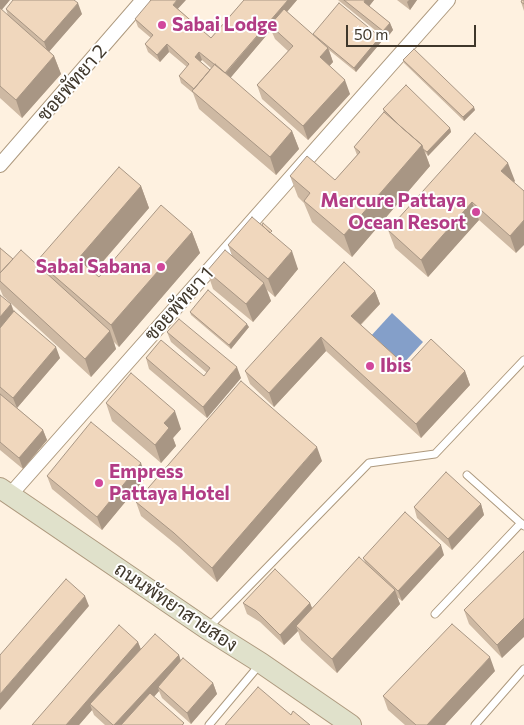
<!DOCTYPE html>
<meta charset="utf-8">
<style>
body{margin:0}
#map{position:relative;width:524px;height:725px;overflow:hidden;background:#fef1e0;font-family:Commissioner,sans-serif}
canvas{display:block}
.scale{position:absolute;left:346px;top:25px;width:130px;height:22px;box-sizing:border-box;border:2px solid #3f372b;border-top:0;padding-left:6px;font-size:15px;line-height:18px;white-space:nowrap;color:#3f372b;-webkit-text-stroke:4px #fff;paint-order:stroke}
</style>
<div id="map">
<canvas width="524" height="725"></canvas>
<div class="scale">50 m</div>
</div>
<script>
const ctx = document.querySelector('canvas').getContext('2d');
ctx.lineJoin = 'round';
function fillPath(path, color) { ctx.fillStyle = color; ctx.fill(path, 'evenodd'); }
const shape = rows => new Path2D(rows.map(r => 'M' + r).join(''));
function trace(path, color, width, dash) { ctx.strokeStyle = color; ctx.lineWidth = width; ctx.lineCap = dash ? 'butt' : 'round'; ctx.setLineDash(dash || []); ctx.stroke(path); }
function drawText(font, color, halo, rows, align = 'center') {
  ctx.font = font + ' Commissioner,Sarabun,sans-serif'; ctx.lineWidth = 4; ctx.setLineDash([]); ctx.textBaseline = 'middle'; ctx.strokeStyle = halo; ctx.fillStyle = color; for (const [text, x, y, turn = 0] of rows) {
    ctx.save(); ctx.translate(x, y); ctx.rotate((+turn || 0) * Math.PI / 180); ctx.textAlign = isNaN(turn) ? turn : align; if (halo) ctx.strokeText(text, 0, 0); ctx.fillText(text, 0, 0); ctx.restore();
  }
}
fillPath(shape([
 [392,313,423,342,401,366,370,337]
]), '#849fc9');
const service = shape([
 [467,475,524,526],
 [435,614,521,523],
 [209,627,369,463,435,454,524,360],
 [209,725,261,663],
 [475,725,524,669]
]);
const minor = shape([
 [0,165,143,0],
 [10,495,448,0]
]);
const secondary = shape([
 [0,488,207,629,261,663,351,725]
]);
trace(service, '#ad997e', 9);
trace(minor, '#ad997e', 16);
trace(secondary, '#ad997e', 22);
trace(service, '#fff', 7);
trace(minor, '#fff', 14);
trace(secondary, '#e0e1cb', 20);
fillPath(shape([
 [0,0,2,10,8,16,6,9,82,14,49,51,54,56,61,74,22,118,0,98],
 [244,0,297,0,287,12,313,35,382,41,356,72,329,50,333,62,329,66,350,94,308,140,262,99,257,85,288,51,275,39,271,30,230,78,292,131,299,149,276,175,199,109,193,93,181,83,179,76,187,67,169,52,160,62,148,52,145,44,151,38,138,27,135,19,178,9,211,38],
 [202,60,211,68,210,70,200,61],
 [338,0,374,0,369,6,390,23,393,30,386,39],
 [397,0,417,0,410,10],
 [524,0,524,11,521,2],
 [403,60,475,110,464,121,404,63],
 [383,109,450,128,451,132,428,156,425,152,430,166,352,257,312,222,304,203,298,197,290,176,335,180,357,155,354,147,384,112],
 [515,181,514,182,516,253,479,220,428,277,395,248,388,230],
 [141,186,149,208,94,272,99,277,192,232,200,253,119,347,114,342,116,349,91,377,3,296,0,289,0,248,13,259,39,267,37,261],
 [273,235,298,269,275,297,267,290,271,301,253,322,213,289,207,271,232,256,228,245],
 [375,291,380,304,361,325,406,366,465,371,470,385,421,438,326,351,274,407,250,384,245,371],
 [0,295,11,304,14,311,60,358,17,408,43,430,47,440,23,469,0,450],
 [190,312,249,327,231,349,191,315],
 [167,332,241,378,207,418,149,369,146,358,204,376,207,373,171,342],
 [106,403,181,429,173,438,176,446,161,463,112,421],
 [322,461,217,582,179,547,141,516,136,502],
 [47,476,146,477,102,530,52,489],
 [481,504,484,515,452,550,417,518,414,507],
 [524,551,502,658,469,624,464,610],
 [444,555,402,601,397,597,400,604,337,673,301,640,298,631,284,645,260,622,247,614,243,603,310,603,312,608,365,562,363,558],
 [138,642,141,650,179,655,181,661,213,683,217,694,191,724,162,698,159,691,154,697,184,725,105,725,94,715,92,710,79,725,32,725],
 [495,671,445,725,405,725,388,710,383,696]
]), '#ceb9a3');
fillPath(shape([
 [0,0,10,0,0,12],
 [177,0,186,0,175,12,173,5],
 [288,0,297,0,273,28,270,25,271,30,227,82,225,74],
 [365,0,374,0,367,9,364,2],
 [409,0,417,0,410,10,407,2],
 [78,3,82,14,48,53,44,42],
 [390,23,393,30,386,39,383,31],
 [380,37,382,41,356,72,354,68],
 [167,44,169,52,160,62,157,55],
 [328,48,333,62,325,71,320,57],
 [199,52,202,60,198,64,195,57],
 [54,56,61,74,22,118,16,100],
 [345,80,350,94,308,140,303,126],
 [474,107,475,110,464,121,463,117],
 [450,128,451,132,428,156,427,152],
 [292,131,299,149,276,175,270,157],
 [422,145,430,166,352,257,344,235],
 [508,163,515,181,508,189,501,171],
 [141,186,149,208,86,281,78,259],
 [472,202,479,220,428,277,421,260],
 [524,220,524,245,516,253,510,236],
 [192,232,200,253,119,347,111,325],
 [292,251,298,269,275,297,268,279],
 [264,283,271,301,253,322,246,304],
 [375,291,380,304,356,329,351,316],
 [11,304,17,322,0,343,0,317],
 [247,324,249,327,231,349,229,345],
 [110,331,116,349,91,377,85,359],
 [321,337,326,351,274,407,269,393],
 [56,347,60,358,17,408,13,398],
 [237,367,241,378,207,418,203,407],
 [465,371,470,385,421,438,416,424],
 [175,411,181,429,173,438,176,446,161,463,155,445,164,423],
 [43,430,47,440,23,469,19,458],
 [317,447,322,461,217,582,212,568],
 [141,463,146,477,102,530,97,517],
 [481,504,484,515,452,550,448,539],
 [441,545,444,555,402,601,398,591],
 [395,590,400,604,337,673,332,659],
 [85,596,89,606,0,710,0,694],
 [310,603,314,613,296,626,298,631,284,645,280,635],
 [524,618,524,637,502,658,497,645],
 [138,642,142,652,90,704,92,710,79,725,66,725],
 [179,655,182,666,158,687,159,691,128,725,114,725],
 [490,657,495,671,445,725,427,725],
 [213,683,217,694,191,724,187,713]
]), '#a89684');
const building = shape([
 [13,0,74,0,78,3,44,42,6,9,13,0],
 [151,0,177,0,173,5,211,38,244,0,288,0,225,73,199,52,195,57,210,70,194,89,179,76,189,64,167,44,157,55,145,44,153,35,135,19,151,0],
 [344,0,365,0,364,2,390,23,383,31,344,0],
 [522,0,524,0,524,4,521,2,522,0],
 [339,3,380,37,354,68,313,34,339,3],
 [0,8,54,56,16,100,0,86,0,8],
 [284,9,328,48,320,57,345,80,303,126,257,85,293,46,270,25,284,9],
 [414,49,474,107,463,117,403,60,414,49],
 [215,64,292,131,270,157,192,91,215,64],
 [406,85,450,128,427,152,423,149,422,145,401,127,383,109,406,85],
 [384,112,422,145,344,235,304,201,310,193,290,176,307,156,335,180,360,152,354,147,384,112],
 [475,133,508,163,501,171,524,191,524,220,510,236,472,202,421,260,388,230,475,133],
 [119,167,141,186,78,259,99,277,161,205,192,232,111,325,37,261,119,167],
 [252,217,292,251,268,279,228,245,252,217],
 [263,223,272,231,270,233,262,225,263,223],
 [0,248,13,259,0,273,0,248],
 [21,250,110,331,85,359,0,281,0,273,21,250],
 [225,250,264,283,246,304,207,271,225,250],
 [344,262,375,291,351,316,406,366,431,339,465,371,416,424,321,337,269,393,245,371,344,262],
 [208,290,247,324,229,345,190,312,208,290],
 [0,295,11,304,0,317,0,295],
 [14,311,56,347,13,398,0,387,0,328,14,311],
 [179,319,237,367,203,407,146,358,161,340,204,376,210,368,167,332,179,319],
 [131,373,175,411,164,423,169,428,155,445,106,403,131,373],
 [241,381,317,447,212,568,174,533,136,502,241,381],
 [0,394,43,430,19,458,0,442,0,394],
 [91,422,141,463,97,517,47,476,91,422],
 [446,472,481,504,448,539,414,507,446,472],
 [405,512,441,545,398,591,363,558,405,512],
 [524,551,524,618,497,645,464,610,524,551],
 [359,557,395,590,332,659,296,626,359,557],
 [275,569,310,603,280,635,256,611,243,603,275,569],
 [66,579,85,596,0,694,0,655,66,579],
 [452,624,490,657,427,725,416,725,383,696,452,624],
 [119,625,138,642,66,725,32,725,119,625],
 [155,634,179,655,114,725,113,725,90,704,155,634],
 [183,658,213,683,187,713,158,687,183,658],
 [258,687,291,715,293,711,310,725,225,725,258,687],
 [150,693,184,723,182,725,121,725,150,693]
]);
fillPath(building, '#f0d7bd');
trace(building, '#a89684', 1);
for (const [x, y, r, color] of [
 [162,25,5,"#d1479c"],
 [476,212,5,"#d1479c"],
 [161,267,5,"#d1479c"],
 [370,366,5,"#d1479c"],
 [99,483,5,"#d1479c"]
]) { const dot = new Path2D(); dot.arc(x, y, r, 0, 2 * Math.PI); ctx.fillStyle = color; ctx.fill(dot); trace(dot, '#fff', 2); }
drawText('bold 19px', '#b23c85', '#fff', [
 ["Sabai Lodge",172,25],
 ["Mercure Pattaya",466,201,"right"],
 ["Ocean Resort",466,223,"right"],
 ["Sabai Sabana",151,267,"right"],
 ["Ibis",380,366],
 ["Empress",109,472],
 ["Pattaya Hotel",109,494]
], 'left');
drawText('19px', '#3f372b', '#fff', [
 ["ซอยพัทยา 2",72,83,-49],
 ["ซอยพัทยา 1",179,304,-48],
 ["ถนนพัทยาสายสอง",176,607,34]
]);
</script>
